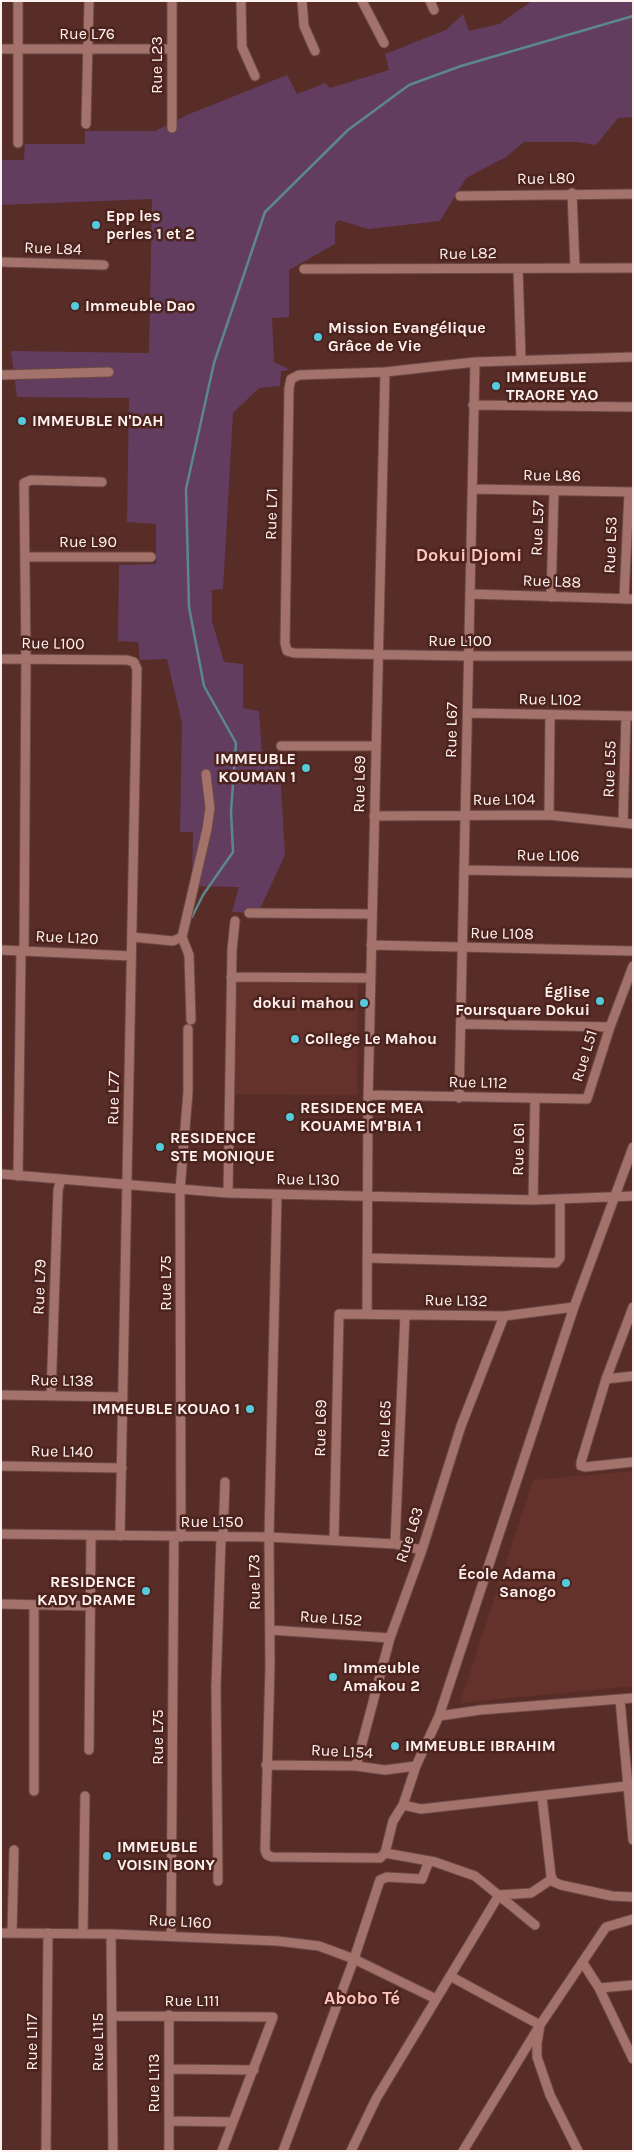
<!DOCTYPE html>
<meta charset="utf-8">
<style>
body{margin:0}
#map{position:relative;width:634px;height:2152px;overflow:hidden;background:#582d27;font-family:Karla,sans-serif}
canvas{display:block}
.frame{position:absolute;inset:0;border:2px solid #fef2f0;pointer-events:none}
</style>
<div id="map">
<canvas width="634" height="2152"></canvas>
<div class="frame"></div>
</div>
<script>
const ctx = document.querySelector('canvas').getContext('2d');
ctx.lineJoin = 'round';
function fillPath(path, color) { ctx.fillStyle = color; ctx.fill(path, 'evenodd'); }
const shape = rows => new Path2D(rows.map(r => 'M' + r).join(''));
function trace(path, color, width, dash) { ctx.strokeStyle = color; ctx.lineWidth = width; ctx.lineCap = dash ? 'butt' : 'round'; ctx.setLineDash(dash || []); ctx.stroke(path); }
function drawText(font, color, halo, rows, align = 'center') {
  ctx.font = font + ' Karla,sans-serif'; ctx.lineWidth = 5; ctx.setLineDash([]); ctx.textBaseline = 'middle'; ctx.strokeStyle = halo; ctx.fillStyle = color; for (const [text, x, y, turn = 0] of rows) {
    ctx.save(); ctx.translate(x, y); ctx.rotate((+turn || 0) * Math.PI / 180); ctx.textAlign = isNaN(turn) ? turn : align; if (halo) ctx.strokeText(text, 0, 0); ctx.fillText(text, 0, 0); ctx.restore();
  }
}
fillPath(shape([
 [233,982,358,983,357,1095,232,1094],
 [633,1471,633,1686,460,1703,533,1480]
]), '#65322b');
fillPath(shape([
 [532,1,633,1,633,117,618,118,596,145,577,142,524,142,506,157,466,178,440,221,368,229,338,220,335,224,335,244,289,270,289,317,272,318,274,362,290,370,281,371,280,386,259,388,233,413,223,589,212,590,212,621,224,662,243,664,243,708,259,711,262,755,279,753,285,855,258,913,232,912,239,887,192,886,193,832,180,832,182,723,167,659,140,660,138,642,118,641,119,565,156,564,156,524,127,522,129,398,17,397,11,351,149,353,152,199,1,205,1,160,24,160,25,144,85,144,85,131,155,131,187,115,287,75,297,94,325,83,330,88,389,70,385,54,446,30,463,14,469,31,499,24]
]), '#623d5f');
trace(shape([
 [192,917,203,895,233,852,231,811,236,743,204,686,189,607,186,489,214,363,265,212,348,130,409,85,461,66,633,16]
]), '#5c878d', 2.5);
const minor = shape([
 [241,1,242,47,255,76],
 [302,1,304,26,315,51],
 [362,1,384,43],
 [430,1,434,10],
 [1,49,172,49],
 [86,124,89,1],
 [172,128,172,1],
 [18,143,18,1],
 [572,193,575,267],
 [460,196,633,194],
 [1,262,104,265],
 [304,269,633,268],
 [518,269,521,360],
 [633,357,475,362,385,372,299,375,291,379,289,388,285,643,287,651,294,653,468,656,633,656],
 [1,375,109,372],
 [473,405,633,407],
 [472,489,633,492],
 [25,557,151,557],
 [470,594,633,599],
 [551,597,554,491],
 [624,599,629,492],
 [1,659,127,660,134,662,137,669,120,1536],
 [468,713,633,716],
 [281,746,375,746],
 [549,815,550,715],
 [374,816,549,815,633,824],
 [623,823,626,716],
 [464,870,633,873],
 [249,913,372,914],
 [132,937,173,941,182,937,207,829,210,808,206,774],
 [182,937,189,955,191,1020],
 [371,945,633,951],
 [1,950,131,956],
 [24,951,26,659,24,483,31,480,102,482],
 [231,977,370,978],
 [461,1024,610,1027],
 [368,1095,587,1099,610,1027,633,966],
 [459,1098,475,362],
 [1,1174,228,1193,533,1200,633,1196],
 [18,1176,21,951],
 [228,1193,232,950,235,921],
 [277,1195,269,1537,270,1666,265,1850,267,1855,272,1857,380,1858,385,1853,393,1821,403,1805,416,1766,439,1716,574,1307,633,1147],
 [533,1200,535,1099],
 [367,1258,556,1263,560,1258,560,1199],
 [633,1307,606,1379,581,1462,581,1466,585,1467,633,1462],
 [367,1314,368,1099,385,372],
 [606,1379,633,1376],
 [1,1395,123,1397],
 [51,1396,58,1190,61,1179],
 [1,1466,122,1468],
 [1,1534,269,1537,395,1544,422,1550],
 [181,1537,180,1190,188,1092,188,1029],
 [223,1538,225,1482],
 [334,1540,339,1314,504,1316,574,1307],
 [395,1544,405,1315],
 [1,1604,91,1606],
 [34,1605,34,1791],
 [270,1630,390,1638],
 [620,1700,633,1840],
 [439,1716,480,1710,633,1698],
 [89,1750,91,1536],
 [266,1765,356,1766,385,1770,416,1766],
 [356,1766,390,1638,422,1550,461,1426,504,1316],
 [542,1797,551,1876,554,1882,561,1885,612,1896,633,1897],
 [403,1805,421,1809,627,1786],
 [385,1853,435,1862,475,1876,535,1925],
 [218,1881,216,1687,221,1538],
 [1,1933,111,1934,277,1941,319,1946,354,1959,436,1999],
 [12,1933,14,1850],
 [83,1933,85,1796],
 [111,1934,113,2151],
 [171,1936,174,1537],
 [583,1963,599,1988,633,2059],
 [450,1976,540,2025,463,2151],
 [599,1988,633,1985],
 [169,2015,169,2151],
 [112,2016,273,2017,222,2151],
 [170,2069,254,2070],
 [169,2121,233,2122],
 [46,2151,48,1933],
 [283,2151,354,1959,380,1880,387,1877,422,1879,429,1861],
 [351,2151,376,2099,499,1895,531,1893,552,1879],
 [578,2151,550,2095,537,2057,537,2043,540,2025,606,1927,633,1919]
]);
trace(minor, '#6b4945', 11);
trace(minor, '#a3726a', 9);
for (const [x, y, r, color] of [
 [96,225,5,"#54cadd"],
 [75,306,5,"#54cadd"],
 [318,337,5,"#54cadd"],
 [496,386,5,"#54cadd"],
 [22,421,5,"#54cadd"],
 [306,768,5,"#54cadd"],
 [600,1001,5,"#54cadd"],
 [364,1003,5,"#54cadd"],
 [295,1039,5,"#54cadd"],
 [290,1117,5,"#54cadd"],
 [160,1147,5,"#54cadd"],
 [250,1409,5,"#54cadd"],
 [566,1583,5,"#54cadd"],
 [146,1591,5,"#54cadd"],
 [333,1677,5,"#54cadd"],
 [395,1746,5,"#54cadd"],
 [107,1856,5,"#54cadd"]
]) { const dot = new Path2D(); dot.arc(x, y, r, 0, 2 * Math.PI); ctx.fillStyle = color; ctx.fill(dot); trace(dot, '#4d231d', 2); }
drawText('16px', '#fef2f0', '#4d231d', [
 ["Rue L76",87,34],
 ["Rue L23",157,65,-90],
 ["Rue L80",546,179,-1],
 ["Rue L84",53,249,2],
 ["Rue L82",468,254,-1],
 ["Rue L86",552,476,1],
 ["Rue L71",272,514,-89],
 ["Rue L57",538,528,-88],
 ["Rue L90",88,542],
 ["Rue L53",611,545,-88],
 ["Rue L88",552,582,2],
 ["Rue L100",460,641],
 ["Rue L100",53,644,1],
 ["Rue L102",550,700,1],
 ["Rue L67",452,730,-89],
 ["Rue L55",610,769,-88],
 ["Rue L69",360,784,-89],
 ["Rue L104",504,800,-1],
 ["Rue L106",548,856,1],
 ["Rue L108",502,934,1],
 ["Rue L120",67,938,3],
 ["Rue L51",585,1056,-73],
 ["Rue L112",478,1083,1],
 ["Rue L77",114,1098,-89],
 ["Rue L61",519,1149,-89],
 ["Rue L130",308,1180,1],
 ["Rue L75",166,1283,-90],
 ["Rue L79",40,1287,-88],
 ["Rue L132",456,1301,1],
 ["Rue L138",62,1381,1],
 ["Rue L69",321,1428,-89],
 ["Rue L65",385,1429,-88],
 ["Rue L140",62,1452,1],
 ["Rue L150",212,1522],
 ["Rue L63",410,1535,-72],
 ["Rue L73",255,1582,-91],
 ["Rue L152",331,1619,4],
 ["Rue L75",158,1737,-90],
 ["Rue L154",342,1752,3],
 ["Rue L160",180,1922,3],
 ["Rue L111",192,2001],
 ["Rue L117",32,2042,-90],
 ["Rue L115",98,2042,-90],
 ["Rue L113",154,2083,-90]
]);
drawText('bold 16px', '#fef2f0', '#4d231d', [
 ["Epp les",106,216],
 ["perles 1 et 2",106,234],
 ["Immeuble Dao",85,306],
 ["Mission Evangélique",328,328],
 ["Grâce de Vie",328,346],
 ["IMMEUBLE",506,377],
 ["TRAORE YAO",506,395],
 ["IMMEUBLE N'DAH",32,421],
 ["IMMEUBLE",296,759,"right"],
 ["KOUMAN 1",296,777,"right"],
 ["Église",590,992,"right"],
 ["Foursquare Dokui",590,1010,"right"],
 ["dokui mahou",354,1003,"right"],
 ["College Le Mahou",305,1039],
 ["RESIDENCE MEA",300,1108],
 ["KOUAME M'BIA 1",300,1126],
 ["RESIDENCE",170,1138],
 ["STE MONIQUE",170,1156],
 ["IMMEUBLE KOUAO 1",240,1409,"right"],
 ["École Adama",556,1574,"right"],
 ["Sanogo",556,1592,"right"],
 ["RESIDENCE",136,1582,"right"],
 ["KADY DRAME",136,1600,"right"],
 ["Immeuble",343,1668],
 ["Amakou 2",343,1686],
 ["IMMEUBLE IBRAHIM",405,1746],
 ["IMMEUBLE",117,1847],
 ["VOISIN BONY",117,1865]
], 'left');
drawText('bold 18px', '#fec6bd', '#4d231d', [
 ["Dokui Djomi",469,556],
 ["Abobo Té",362,1999]
]);
</script>
